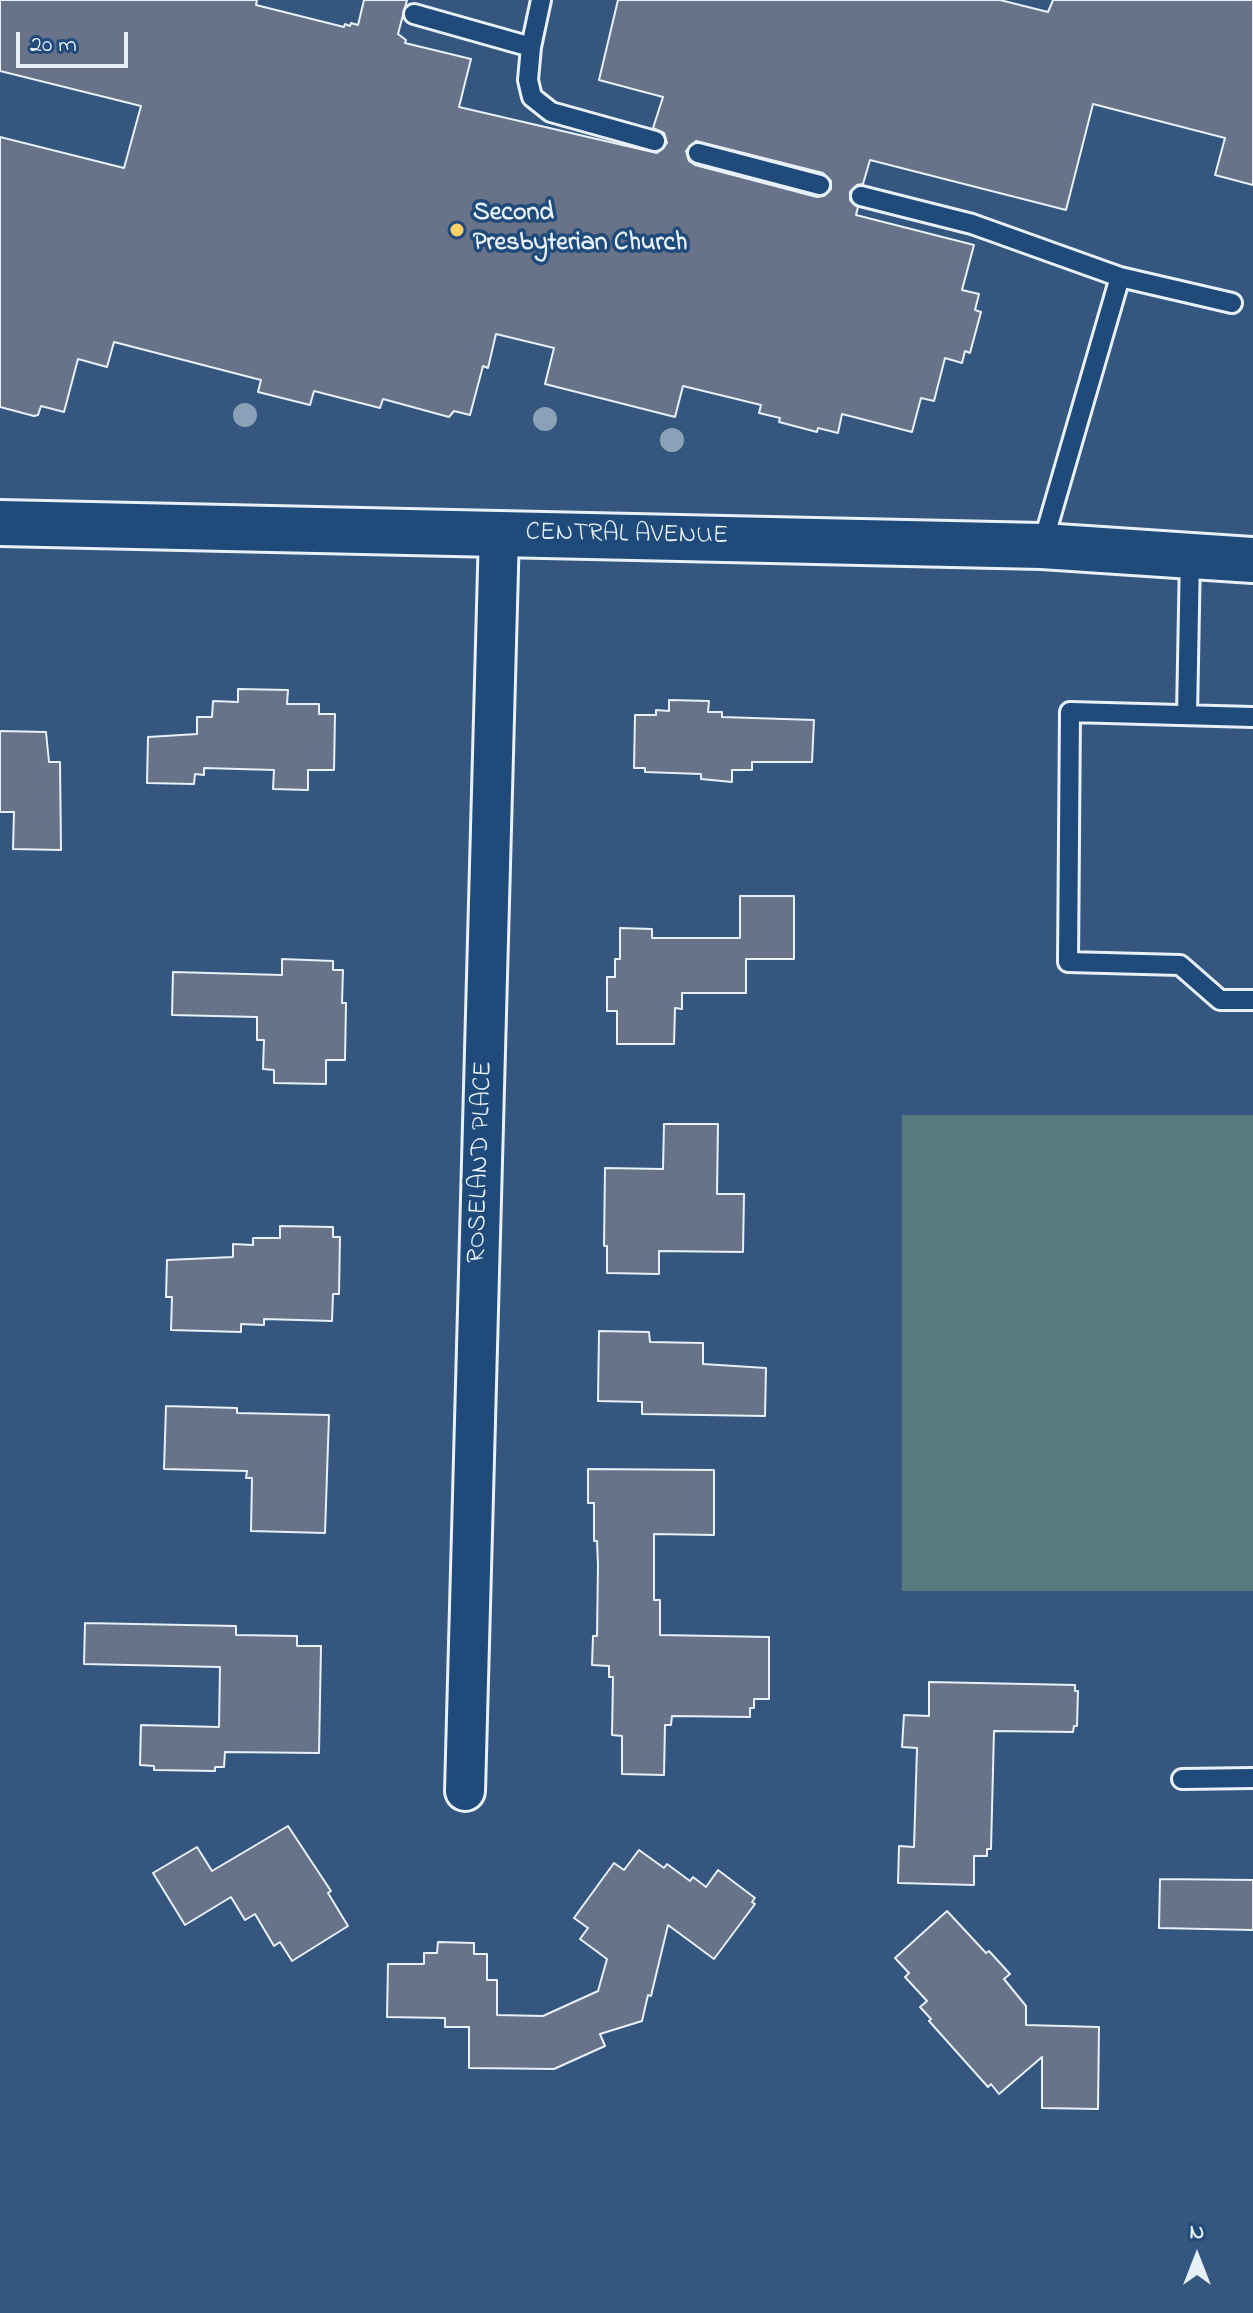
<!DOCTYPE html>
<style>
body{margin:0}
#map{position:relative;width:1253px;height:2313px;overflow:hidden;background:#35567e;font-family:"Indie Flower",sans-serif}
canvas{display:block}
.north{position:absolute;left:1157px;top:2217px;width:80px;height:80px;-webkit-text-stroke:6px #1f4a7a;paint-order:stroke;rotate:0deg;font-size:22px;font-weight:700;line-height:32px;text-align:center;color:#e8f1f8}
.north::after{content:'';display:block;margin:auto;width:28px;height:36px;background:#e8f1f8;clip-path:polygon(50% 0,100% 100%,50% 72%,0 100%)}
.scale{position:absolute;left:16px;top:32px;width:112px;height:36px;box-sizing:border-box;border:4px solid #e8f1f8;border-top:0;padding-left:10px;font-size:24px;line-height:28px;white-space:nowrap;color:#e8f1f8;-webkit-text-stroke:6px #1f4a7a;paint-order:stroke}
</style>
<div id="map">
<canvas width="1253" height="2313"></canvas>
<div class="north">N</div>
<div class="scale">20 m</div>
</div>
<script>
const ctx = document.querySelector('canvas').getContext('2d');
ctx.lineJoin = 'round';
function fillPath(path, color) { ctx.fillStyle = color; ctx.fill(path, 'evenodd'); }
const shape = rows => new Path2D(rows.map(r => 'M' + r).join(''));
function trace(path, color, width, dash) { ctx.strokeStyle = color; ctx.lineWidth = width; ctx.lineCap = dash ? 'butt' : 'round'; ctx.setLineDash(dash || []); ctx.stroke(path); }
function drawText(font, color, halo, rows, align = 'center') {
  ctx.font = font + ' "Indie Flower",sans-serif'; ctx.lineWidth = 7; ctx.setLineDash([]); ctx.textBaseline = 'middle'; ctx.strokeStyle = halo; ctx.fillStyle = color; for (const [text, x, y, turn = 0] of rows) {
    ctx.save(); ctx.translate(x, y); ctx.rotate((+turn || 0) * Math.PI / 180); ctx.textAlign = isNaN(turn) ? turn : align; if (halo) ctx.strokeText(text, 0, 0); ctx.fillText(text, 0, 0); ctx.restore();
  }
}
fillPath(shape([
 [902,1115,1253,1115,1253,1591,902,1591]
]), '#577a7f');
const building = shape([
 [0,0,257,0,256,5,344,27,345,24,350,26,351,23,358,25,364,0,407,0,398,34,406,40,405,43,471,59,459,107,657,153,667,143,664,133,653,128,663,97,599,80,618,0,1000,0,1048,12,1053,0,1253,0,1253,185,1215,175,1225,138,1093,104,1066,210,870,160,863,184,857,185,850,192,850,200,858,207,856,215,974,245,962,290,979,294,975,310,981,312,970,353,965,351,962,363,945,358,934,401,921,398,912,432,842,414,838,433,818,428,817,432,779,422,780,418,759,413,761,405,683,386,675,417,545,384,554,348,496,334,488,368,483,366,470,415,454,411,449,417,383,399,380,408,314,391,310,405,258,392,261,380,114,342,107,367,78,359,64,412,41,406,38,415,34,416,0,407,0,137,124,168,141,106,0,71,0,0],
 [696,141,823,173,831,181,831,189,824,196,817,197,695,165,689,161,686,151,696,141],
 [238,689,288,690,287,704,319,704,319,714,335,714,334,770,308,770,308,790,273,789,274,770,204,768,204,775,195,774,194,784,147,783,148,737,197,734,197,717,212,717,213,701,238,702,238,689],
 [669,700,709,701,708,712,722,712,722,717,814,720,812,762,752,762,752,770,732,770,732,782,701,779,701,774,645,772,645,768,634,768,635,715,656,715,656,710,669,711,669,700],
 [0,731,46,732,49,762,60,762,61,850,13,849,14,812,0,812,0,731],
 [740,896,794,896,794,959,746,959,746,993,682,993,682,1009,675,1008,674,1044,617,1044,617,1011,607,1011,607,977,615,977,615,959,620,959,620,928,652,929,652,938,740,938,740,896],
 [282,959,333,961,333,970,343,970,342,1003,346,1003,345,1060,326,1060,326,1084,274,1083,274,1070,263,1069,264,1040,257,1040,257,1017,172,1015,173,972,282,975,282,959],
 [664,1124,718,1124,717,1194,744,1194,743,1252,659,1251,659,1274,607,1273,607,1246,604,1246,605,1168,663,1169,664,1124],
 [280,1226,333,1227,333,1237,340,1237,339,1294,333,1294,332,1321,264,1319,264,1325,241,1324,241,1332,171,1330,172,1297,166,1297,167,1260,233,1257,233,1244,253,1245,253,1238,280,1238,280,1226],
 [599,1331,649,1332,650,1342,703,1343,703,1364,766,1368,765,1416,642,1414,642,1402,598,1401,599,1331],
 [166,1406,237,1408,237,1413,329,1415,325,1533,251,1531,252,1478,246,1478,247,1471,164,1469,166,1406],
 [588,1469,714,1470,714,1535,654,1534,654,1600,660,1600,660,1635,769,1637,769,1699,754,1699,754,1708,750,1708,750,1717,672,1716,671,1725,665,1725,664,1775,622,1774,622,1736,612,1735,613,1677,609,1677,609,1666,592,1665,593,1636,597,1636,598,1565,597,1541,594,1541,594,1503,588,1503,588,1469],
 [85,1623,236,1626,236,1635,297,1636,297,1646,321,1646,319,1753,225,1752,224,1767,215,1767,215,1771,154,1770,154,1766,140,1765,141,1725,219,1727,220,1667,84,1664,85,1623],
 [929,1682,1075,1685,1075,1691,1078,1691,1077,1726,1074,1726,1073,1732,994,1731,991,1849,987,1849,987,1856,974,1856,974,1885,898,1883,899,1846,914,1847,917,1748,902,1747,904,1715,929,1716,929,1682],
 [288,1826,331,1891,328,1893,348,1926,292,1961,280,1942,274,1946,255,1914,245,1920,231,1897,185,1925,153,1873,197,1847,212,1871,288,1826],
 [639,1850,664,1868,667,1864,690,1881,693,1877,706,1887,718,1870,755,1898,752,1902,755,1904,714,1959,668,1925,651,1996,648,1995,642,2021,600,2034,605,2046,554,2069,469,2068,469,2027,445,2027,445,2018,387,2017,388,1964,424,1964,424,1953,437,1953,438,1942,474,1943,474,1954,487,1954,487,1980,497,1980,497,2015,543,2016,598,1991,607,1959,580,1939,588,1928,574,1918,614,1863,624,1870,639,1850],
 [1160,1879,1253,1880,1253,1930,1159,1928,1160,1879],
 [947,1911,986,1953,989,1951,1010,1974,1004,1979,1026,2006,1026,2025,1099,2027,1098,2109,1042,2108,1042,2057,999,2094,991,2084,988,2087,929,2021,931,2019,920,2007,927,2001,905,1977,909,1973,895,1958,947,1911]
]);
fillPath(building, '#687288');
trace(building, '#e8f1f8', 2);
const service = shape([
 [541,0,531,47,528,80,532,97,551,112,655,141],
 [414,14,531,47],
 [698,153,820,185],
 [861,196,972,224,1120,277,1232,303],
 [1042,546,1120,277],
 [1187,715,1190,556],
 [1253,717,1070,712,1068,962,1180,965,1220,1000,1253,1000],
 [1182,1779,1253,1778]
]);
const minor = shape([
 [465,1791,499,532]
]);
const secondary = shape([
 [0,523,1042,546,1253,560]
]);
trace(service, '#e8f1f8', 24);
trace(minor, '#e8f1f8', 44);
trace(secondary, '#e8f1f8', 50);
trace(service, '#1f4a7a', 18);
trace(minor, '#1f4a7a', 38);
trace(secondary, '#1f4a7a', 44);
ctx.fillStyle = '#8ba1b7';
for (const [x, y] of [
 [245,415],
 [545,419],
 [672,440]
]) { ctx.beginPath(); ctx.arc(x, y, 12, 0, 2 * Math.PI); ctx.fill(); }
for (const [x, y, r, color] of [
 [457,230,8,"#ffd166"]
]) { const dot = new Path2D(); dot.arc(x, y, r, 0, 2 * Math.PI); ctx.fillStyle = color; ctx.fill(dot); trace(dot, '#1f4a7a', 3); }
drawText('bold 26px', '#e8f1f8', '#1f4a7a', [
 ["Second",473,215],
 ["Presbyterian Church",473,245]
], 'left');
drawText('26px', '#e8f1f8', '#1f4a7a', [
 ["CENTRAL AVENUE",627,536,1],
 ["ROSELAND PLACE",482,1162,-88]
]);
</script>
